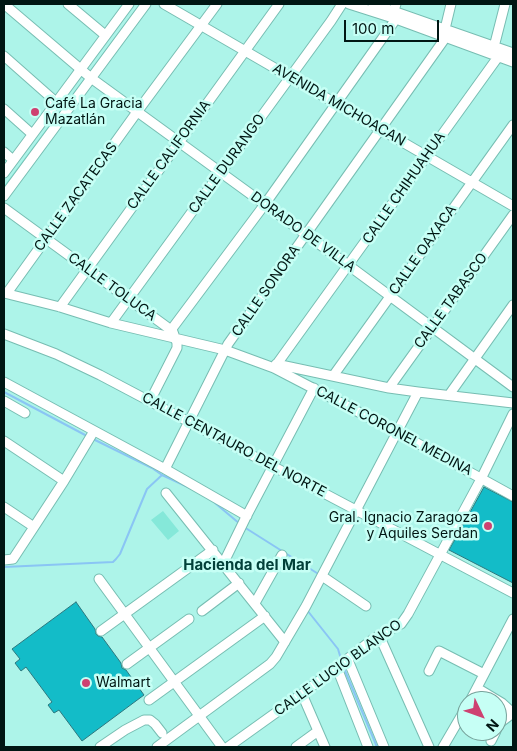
<!DOCTYPE html>
<meta charset="utf-8">
<style>
body{margin:0}
#map{position:relative;width:517px;height:751px;overflow:hidden;background:#adf4e9;font-family:Inter,sans-serif}
canvas{display:block}
.frame{position:absolute;inset:0;border:5px solid #001613;pointer-events:none}
.north{position:absolute;left:457px;top:691px;width:50px;height:50px;box-sizing:border-box;background:#c6fff5;border:1px solid #77a29b;border-radius:50%;rotate:132deg;font-size:14px;font-weight:700;line-height:20px;text-align:center;color:#001613}
.north::after{content:'';display:block;margin:auto;width:18px;height:22px;background:#ce4171;clip-path:polygon(50% 0,100% 100%,50% 72%,0 100%)}
.scale{position:absolute;left:344px;top:20px;width:95px;height:22px;box-sizing:border-box;border:2px solid #001613;border-top:0;padding-left:6px;font-size:15px;line-height:18px;white-space:nowrap;color:#001613;-webkit-text-stroke:4px #c6fff5;paint-order:stroke}
</style>
<div id="map">
<canvas width="517" height="751"></canvas>
<div class="frame"></div>
<div class="north">N</div>
<div class="scale">100 m</div>
</div>
<script>
const ctx = document.querySelector('canvas').getContext('2d');
ctx.lineJoin = 'round';
function fillPath(path, color) { ctx.fillStyle = color; ctx.fill(path, 'evenodd'); }
const shape = rows => new Path2D(rows.map(r => 'M' + r).join(''));
function trace(path, color, width, dash) { ctx.strokeStyle = color; ctx.lineWidth = width; ctx.lineCap = dash ? 'butt' : 'round'; ctx.setLineDash(dash || []); ctx.stroke(path); }
function drawText(font, color, halo, rows, align = 'center') {
  ctx.font = font + ' Inter,sans-serif'; ctx.lineWidth = 5; ctx.setLineDash([]); ctx.textBaseline = 'middle'; ctx.strokeStyle = halo; ctx.fillStyle = color; for (const [text, x, y, turn = 0] of rows) {
    ctx.save(); ctx.translate(x, y); ctx.rotate((+turn || 0) * Math.PI / 180); ctx.textAlign = isNaN(turn) ? turn : align; if (halo) ctx.strokeText(text, 0, 0); ctx.fillText(text, 0, 0); ctx.restore();
  }
}
fillPath(shape([
 [137,9,138,10,4,194,4,186,135,10],
 [163,511,179,531,168,540,151,520]
]), '#85e8d9');
trace(shape([
 [4,392,87,436],
 [93,439,152,468,162,475],
 [215,503,240,524],
 [244,527,320,575],
 [4,567,113,562,116,559,120,554,147,489,162,475,190,488],
 [307,610,338,649,341,659],
 [343,666,377,747]
]), '#8ac5f4', 2);
const building = shape([
 [484,487,513,502,513,583,449,550,484,487],
 [76,602,95,629,96,634,98,636,102,637,121,663,122,668,126,670,144,695,82,741,59,710,54,713,48,705,52,702,26,667,21,671,15,663,20,659,12,649,76,602]
]);
fillPath(building, '#13bcc8');
trace(building, '#2d777e', 1);
const minor = shape([
 [4,4,91,78,348,265,513,387],
 [68,4,105,35],
 [164,4,513,206],
 [349,4,396,19,513,62],
 [373,4,513,53],
 [445,29,451,4],
 [494,47,505,4],
 [4,56,56,102],
 [4,109,32,134],
 [4,152,13,160],
 [4,173,129,4],
 [4,196,146,4],
 [4,208,171,330],
 [4,293,60,307,111,323,225,350,274,368,397,432,513,496],
 [7,293,137,112,217,4],
 [60,307,279,4],
 [111,323,331,21,342,4],
 [4,334,56,354,100,375,513,593],
 [276,364,389,388,418,392,513,403],
 [274,368,498,57],
 [333,376,513,125],
 [4,382,165,469,247,516],
 [389,388,513,215],
 [449,395,513,305],
 [4,401,25,413],
 [150,401,177,348,177,343,173,332,171,330,265,204,396,19,394,11,396,4],
 [4,441,64,481],
 [165,469,228,344,446,37],
 [166,493,285,642],
 [4,507,34,527,64,481,94,431],
 [4,560,13,559,34,527],
 [223,564,245,519,314,388],
 [322,576,366,606],
 [99,579,222,747],
 [255,603,282,555],
 [202,611,239,583],
 [101,631,213,550],
 [379,635,429,747],
 [348,660,384,747],
 [127,664,189,619],
 [337,668,368,747],
 [429,671,439,651,484,674],
 [477,688,502,703,513,713],
 [302,694,325,747],
 [149,700,265,616],
 [470,701,513,619],
 [497,728,501,722,513,713],
 [491,741,496,731],
 [100,747,125,730,144,720,150,720,155,724,162,733],
 [157,747,270,664,276,657,306,606,418,392],
 [228,747,302,694,373,639,401,624,408,614,481,479,513,414],
 [296,747,318,731],
 [443,747,467,706]
]);
trace(minor, '#77bdb2', 11);
trace(minor, '#fff', 9);
for (const [x, y, r, color] of [
 [35,112,5,"#ce4171"],
 [488,526,5,"#ce4171"],
 [86,683,5,"#ce4171"]
]) { const dot = new Path2D(); dot.arc(x, y, r, 0, 2 * Math.PI); ctx.fillStyle = color; ctx.fill(dot); trace(dot, '#c6fff5', 2); }
drawText('14px', '#001613', '#c6fff5', [
 ["Café La Gracia",45,104],
 ["Mazatlán",45,120],
 ["Gral. Ignacio Zaragoza",478,518,"right"],
 ["y Aquiles Serdan",478,534,"right"],
 ["Walmart",96,683]
], 'left');
drawText('14px', '#001613', '#c6fff5', [
 ["AVENIDA MICHOACAN",339,105,30],
 ["CALLE CALIFORNIA",169,155,-54],
 ["CALLE DURANGO",227,164,-54],
 ["CALLE CHIHUAHUA",404,188,-55],
 ["CALLE ZACATECAS",76,197,-54],
 ["DORADO DE VILLA",303,232,36],
 ["CALLE OAXACA",423,250,-55],
 ["CALLE TOLUCA",112,287,36],
 ["CALLE SONORA",266,291,-55],
 ["CALLE TABASCO",451,301,-54],
 ["CALLE CORONEL MEDINA",394,431,28],
 ["CALLE CENTAURO DEL NORTE",234,445,28],
 ["CALLE LUCIO BLANCO",338,668,-36]
]);
drawText('bold 15px', '#024039', '#c6fff5', [
 ["Hacienda del Mar",247,565]
]);
</script>
